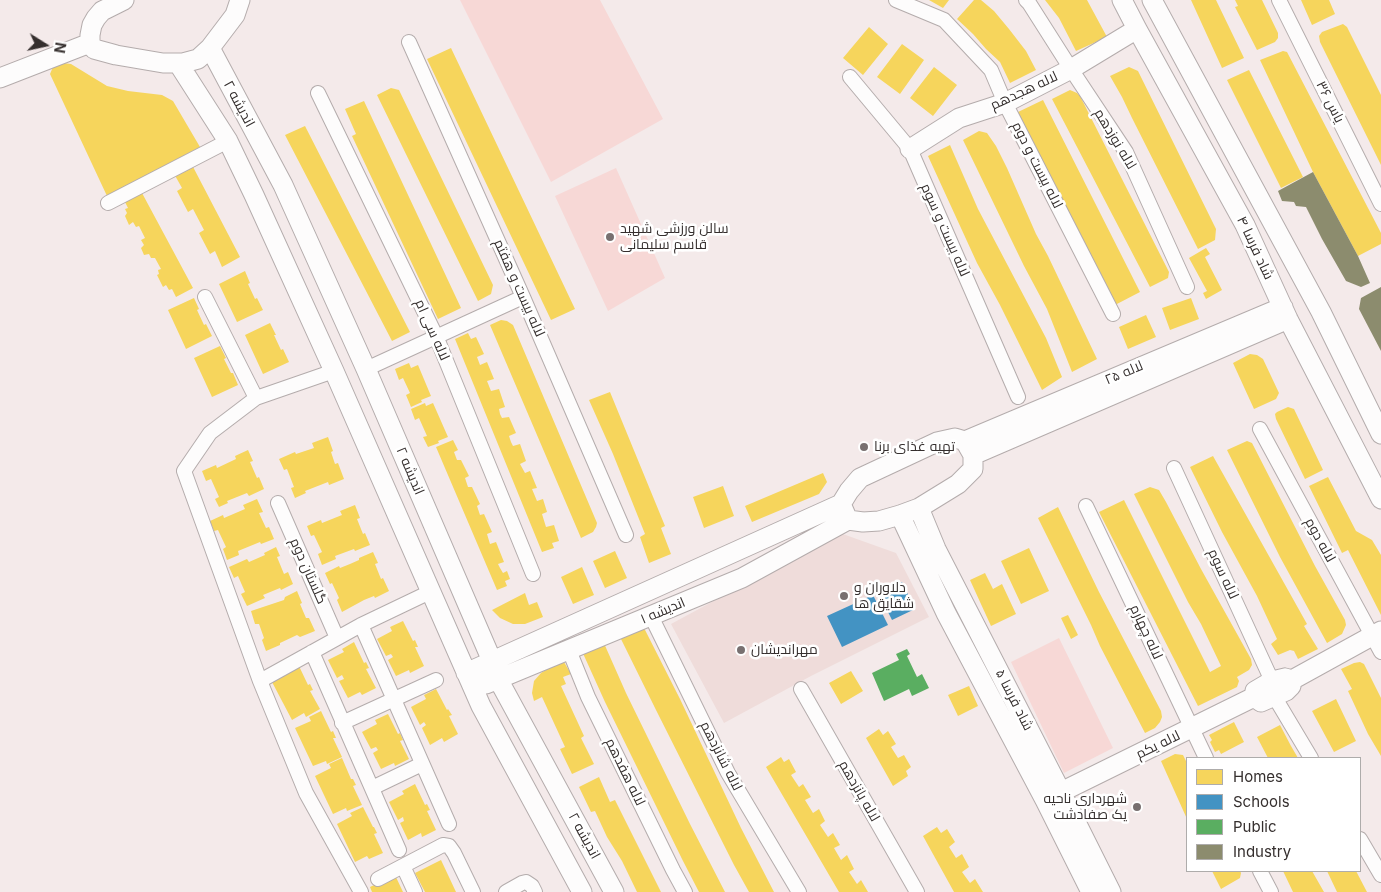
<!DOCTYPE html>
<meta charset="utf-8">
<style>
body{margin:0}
#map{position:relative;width:1381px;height:892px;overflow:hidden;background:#f4eaea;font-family:Inter,sans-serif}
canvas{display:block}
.legend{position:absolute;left:1186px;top:757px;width:175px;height:115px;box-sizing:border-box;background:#fff;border:1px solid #aeacab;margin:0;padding:6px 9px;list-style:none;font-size:15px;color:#352f2e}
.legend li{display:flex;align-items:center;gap:10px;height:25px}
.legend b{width:25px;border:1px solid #aeacab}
.north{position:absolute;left:20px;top:20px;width:50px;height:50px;-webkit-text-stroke:4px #fff;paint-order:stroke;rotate:100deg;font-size:14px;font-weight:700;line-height:20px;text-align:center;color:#352f2e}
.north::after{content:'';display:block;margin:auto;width:18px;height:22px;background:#352f2e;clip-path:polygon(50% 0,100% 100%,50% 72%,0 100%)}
</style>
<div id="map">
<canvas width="1381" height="892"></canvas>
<ul class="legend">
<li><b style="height:14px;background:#f6d55c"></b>Homes</li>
<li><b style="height:14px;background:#4393c3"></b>Schools</li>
<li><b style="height:14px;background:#5aae61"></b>Public</li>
<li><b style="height:14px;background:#8c8c6e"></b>Industry</li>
</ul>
<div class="north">N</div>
</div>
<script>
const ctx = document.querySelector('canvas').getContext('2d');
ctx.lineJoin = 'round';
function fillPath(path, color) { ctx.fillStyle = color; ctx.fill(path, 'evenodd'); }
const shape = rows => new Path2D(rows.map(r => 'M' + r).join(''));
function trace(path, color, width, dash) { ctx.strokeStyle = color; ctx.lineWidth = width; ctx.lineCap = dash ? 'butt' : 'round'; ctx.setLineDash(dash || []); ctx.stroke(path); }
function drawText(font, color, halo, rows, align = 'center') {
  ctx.font = font + ' Inter,Cairo,sans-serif'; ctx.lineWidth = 5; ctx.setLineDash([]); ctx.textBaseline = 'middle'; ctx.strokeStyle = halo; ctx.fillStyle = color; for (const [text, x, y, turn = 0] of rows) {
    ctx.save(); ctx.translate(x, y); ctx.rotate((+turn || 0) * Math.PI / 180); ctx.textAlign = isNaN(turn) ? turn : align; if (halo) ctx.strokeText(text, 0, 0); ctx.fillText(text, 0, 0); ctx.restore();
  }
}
fillPath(shape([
 [840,533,896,553,929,617,811,676,724,723,671,624]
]), '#efdcda');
fillPath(shape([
 [460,0,600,0,663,119,551,182],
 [616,168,665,278,608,311,555,196],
 [1059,638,1113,748,1064,773,1011,662]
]), '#f7d8d6');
fillPath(shape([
 [929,0,949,0,943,8],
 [974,0,981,0,994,11,1009,29,1026,51,1036,70,1010,83,1000,62,986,49,973,34,957,19],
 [1045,0,1087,0,1107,37,1076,51,1059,18],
 [1191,0,1216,0,1244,58,1222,68],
 [1235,0,1262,0,1278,33,1278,38,1275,42,1257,50,1235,7,1238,6],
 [1301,0,1329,0,1335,14,1312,25],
 [1343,24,1347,27,1381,95,1381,165,1320,42,1319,36,1322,32],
 [869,27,888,44,863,75,843,58],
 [902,44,924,60,900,94,877,77],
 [451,48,575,309,551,320,427,59],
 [1283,51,1287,52,1381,233,1381,244,1358,256,1313,172,1260,60],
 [63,63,71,64,107,86,128,91,162,95,173,101,200,147,107,196,50,74,53,67],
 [934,67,957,85,933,116,910,98],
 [1129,67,1138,71,1216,229,1215,240,1198,249,1132,118,1122,97,1110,76],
 [1249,70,1303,177,1281,188,1227,80],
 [391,88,399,90,493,285,491,294,478,301,377,95],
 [1070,90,1077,93,1080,96,1169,272,1168,278,1150,287,1052,99],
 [1043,100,1140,292,1115,305,1018,112],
 [364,101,461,308,438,319,352,136,356,134,345,109],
 [305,126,410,332,392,341,285,135],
 [979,131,987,133,996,146,1007,168,1036,234,1048,256,1097,359,1072,372,1047,309,1024,266,963,140],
 [950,145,978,209,1046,338,1062,377,1042,390,1000,305,977,263,928,156],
 [191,163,240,257,222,267,215,251,210,254,199,233,204,230,193,209,188,212,177,191,182,188,173,172],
 [142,193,193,288,176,297,172,289,169,290,166,285,163,287,157,275,159,274,158,270,161,269,155,258,151,258,149,254,144,255,141,248,144,245,141,240,145,238,139,226,136,227,133,222,129,225,125,216,127,213,125,209,128,208,125,202],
 [1206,248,1210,254,1205,257,1222,290,1206,299,1203,293,1207,291,1189,258],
 [245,271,250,283,248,284,255,299,257,298,263,310,237,322,219,284],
 [194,298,199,309,197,310,204,325,206,324,212,336,186,349,168,310],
 [1191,298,1199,319,1170,330,1162,308],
 [1146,315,1156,337,1128,349,1119,327],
 [501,320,507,321,513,325,597,523,596,527,593,532,581,538,490,325],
 [270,323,276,335,274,335,281,350,283,349,289,362,263,374,245,335],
 [468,333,471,339,476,337,484,354,477,357,480,365,487,362,494,379,487,381,491,391,499,389,505,407,499,409,500,414,502,418,509,417,516,433,509,436,511,442,513,446,520,444,526,461,520,464,525,473,530,471,537,488,532,489,537,501,543,499,547,512,542,514,546,527,554,525,559,541,552,543,554,548,542,552,455,339],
 [220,346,226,358,224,359,231,373,233,373,238,385,212,397,194,358],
 [1250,354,1257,355,1263,359,1279,393,1276,399,1254,409,1233,363],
 [409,363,411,368,418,365,431,396,421,400,422,402,411,407,406,395,410,393,403,378,399,380,395,369],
 [610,392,665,526,661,528,671,554,649,563,640,537,645,534,613,454,589,400],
 [425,403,426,406,433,403,448,437,438,441,439,443,428,447,423,437,427,436,419,418,415,420,411,409],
 [1288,407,1294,409,1323,470,1305,479,1276,419,1275,414,1277,412],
 [328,437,333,451,331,452,335,464,338,463,344,479,329,485,328,482,305,491,306,493,295,498,291,488,294,487,287,469,284,470,279,459,295,452,296,454,314,448,312,443],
 [453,440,458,450,454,452,457,460,461,460,469,476,465,478,468,487,472,487,480,504,477,506,480,515,484,514,492,532,487,534,490,544,496,542,504,562,498,564,500,568,503,573,507,571,510,579,505,581,507,586,497,590,436,447],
 [1247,441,1252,443,1315,566,1345,620,1346,625,1342,634,1327,643,1280,557,1227,450],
 [248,450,253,461,250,462,257,478,259,477,264,489,249,496,247,493,227,501,228,503,219,507,215,499,219,497,211,479,206,481,202,471,216,465,217,468,236,459,235,456],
 [1213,456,1307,624,1304,626,1318,649,1298,659,1294,651,1290,650,1278,655,1271,644,1277,639,1257,596,1222,532,1190,467],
 [823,473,827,482,819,494,752,522,745,506],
 [1328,477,1356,531,1372,540,1381,555,1381,615,1348,550,1342,553,1309,486],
 [723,486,734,516,704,528,693,497],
 [1150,487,1159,490,1166,502,1201,569,1251,659,1252,665,1249,670,1237,677,1239,681,1237,687,1198,706,1099,512,1124,500,1210,672,1221,666,1201,624,1188,602,1134,494],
 [257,499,263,512,259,513,266,528,269,527,274,539,261,544,260,542,238,551,239,555,227,560,223,549,226,547,218,530,214,531,210,521,223,515,224,518,245,509,243,505],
 [355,505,360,518,357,519,363,534,365,533,370,545,355,551,354,549,335,556,336,559,322,565,318,554,322,552,314,535,311,536,307,526,321,520,322,523,342,515,340,511],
 [1058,507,1099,592,1161,711,1162,717,1160,722,1155,728,1145,733,1100,646,1091,625,1038,518],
 [276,547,280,556,277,557,284,574,288,572,293,584,281,590,280,588,263,595,265,598,247,606,241,594,245,592,238,576,234,578,229,567,247,559,249,562,265,555,264,553],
 [1029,548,1049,591,1021,604,1001,561],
 [615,551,627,578,605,588,593,561],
 [373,552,378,563,375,564,381,579,383,578,389,591,375,598,374,596,364,600,342,612,337,600,339,598,332,583,330,584,325,573,339,566,340,568,350,564,359,560,359,558],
 [582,567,594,595,573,604,561,577],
 [985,573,993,589,1002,584,1016,614,991,626,970,580],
 [297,591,302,603,300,604,306,618,309,618,315,631,300,637,297,635,280,643,280,645,266,651,262,640,264,638,259,624,255,624,251,611,284,600,285,597],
 [525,593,529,605,537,602,543,617,525,624,513,624,500,618,492,610],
 [1068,615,1078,635,1071,639,1061,618],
 [403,621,413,641,415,640,418,647,415,647,424,666,410,673,409,670,396,676,388,660,393,657,391,654,386,656,377,639,392,631,390,627],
 [642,624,680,699,741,828,774,892,749,892,734,865,656,710,619,635],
 [603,641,626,693,690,824,725,892,699,892,683,861,605,702,581,649],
 [354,642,364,663,366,662,369,668,366,669,376,688,362,695,360,692,348,698,339,681,344,679,342,675,337,678,328,660,344,652,342,649],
 [564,662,571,674,563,677,566,684,561,686,584,736,581,738,594,764,572,774,560,749,565,747,542,697,534,701,532,693,534,681,541,673,554,665],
 [1360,662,1364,664,1381,698,1381,756,1368,734,1348,691,1352,689,1341,669,1354,663],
 [298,664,308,685,310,684,313,690,310,691,320,709,306,717,304,713,292,720,272,682,287,674,286,670],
 [851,671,863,691,841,704,829,683],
 [969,686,978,706,958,716,948,695],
 [436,689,447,710,448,709,452,715,449,716,458,734,444,742,442,738,430,745,422,728,426,725,424,722,420,725,411,707,426,699,424,695],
 [1336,699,1356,741,1334,752,1312,711],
 [321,711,331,732,333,731,336,738,333,738,342,757,327,764,326,761,313,766,295,728,311,721,309,717],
 [388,714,398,734,400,733,403,740,400,741,409,759,395,766,394,763,381,769,373,753,378,750,376,747,371,749,362,732,377,724,375,720],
 [1234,722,1244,742,1221,754,1219,750,1215,752,1210,742,1212,740,1209,735],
 [1280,725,1291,746,1298,758,1268,758,1257,737],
 [879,729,883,735,888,731,896,744,891,747,898,758,904,755,911,767,906,771,908,776,893,786,866,738],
 [1175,754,1183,755,1187,763,1187,819,1161,761],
 [781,757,784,762,789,759,796,772,791,775,799,787,803,784,811,797,805,800,813,813,819,809,825,821,820,825,828,837,833,833,840,845,834,848,841,860,847,855,854,869,849,872,857,884,861,880,868,892,839,892,766,767],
 [342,758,351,779,353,779,356,785,353,786,362,805,347,811,346,808,333,814,315,776,331,768,329,764],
 [599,777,610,802,615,800,661,892,637,892,622,861,607,837,595,811,591,812,579,787],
 [415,784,425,805,427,804,430,810,427,811,436,830,422,837,421,833,408,840,400,823,404,821,403,817,398,820,389,802,404,794,402,791],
 [363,807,373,827,374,827,377,833,374,834,383,853,369,859,367,856,355,862,337,824,352,816,350,813],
 [937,827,941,833,947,829,955,842,949,847,956,858,962,854,969,867,962,872,970,883,975,879,983,892,954,892,923,836],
 [441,860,456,892,425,892,415,873],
 [1212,871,1240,871,1241,873,1240,878,1221,889],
 [1283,871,1312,871,1324,892,1293,892],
 [1327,871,1356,871,1367,892,1337,892],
 [395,875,403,892,372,892,370,887]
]), '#f6d55c');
fillPath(shape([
 [902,582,915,609,892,620,879,594],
 [873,595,888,625,842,647,827,616]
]), '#4393c3');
fillPath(shape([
 [907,649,910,654,907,656,917,677,922,674,929,688,912,696,909,689,884,701,872,673,899,660,896,654]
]), '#5aae61');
fillPath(shape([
 [1313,172,1358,256,1370,283,1361,287,1346,281,1322,239,1306,207,1296,206,1294,202,1282,201,1278,191],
 [1381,287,1381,351,1359,309,1361,298]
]), '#8c8c6e');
const street = shape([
 [896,0,944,20,991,70,1005,103,1113,314],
 [1026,0,1029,3,1071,69,1126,152,1187,287],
 [1279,0,1381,204],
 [409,42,523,297,626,535],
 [850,77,910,149,1018,397],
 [318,93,436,336,533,574],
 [108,203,228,141],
 [205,297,256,398],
 [366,369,523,297],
 [334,371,256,398,210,433,184,471,260,681,306,793,361,892],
 [1260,429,1381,652],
 [1174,468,1272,681],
 [278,503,337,638],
 [1086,506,1206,758],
 [651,616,728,773,799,892],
 [361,625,449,824],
 [569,650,588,697,673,870,685,892],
 [312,652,399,850],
 [260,681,361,625,430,592],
 [801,689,917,892],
 [1274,696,1311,758],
 [342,723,436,680],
 [372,788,422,764],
 [1360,839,1381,875],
 [403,866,415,892],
 [1260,871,1271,892],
 [378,879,443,845,449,846,454,853,473,892],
 [506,892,522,883,526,882,532,886,535,892]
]);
const secondary = shape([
 [124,0,102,11,96,18,92,25,90,35,90,43,94,49,116,55,163,63,183,63,198,59,210,48,235,15,240,0],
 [1122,0,1137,29,1245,225,1288,319,1381,499],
 [1152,0,1321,312,1381,434],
 [210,48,283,185,366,369,492,661,498,679,614,892],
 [178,63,228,141,254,195,334,371,481,706,582,892],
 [0,78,90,43],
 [910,149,959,118,1005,103,1071,69,1137,29],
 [965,441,1283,307],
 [973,455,1288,319],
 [919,508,936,549,1061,792,1111,892],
 [900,515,946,613,1045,800,1091,892],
 [466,673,841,504,849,491,860,478,937,442,955,438,965,441,973,455,973,469,958,484,919,508,900,515,879,521,863,522,848,520,841,504],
 [1285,678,1292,680,1291,686,1286,691,1261,702,1254,697,1255,691,1272,681,1285,678],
 [1292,680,1381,631],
 [486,684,742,578,848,520],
 [1051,797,1254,697]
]);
trace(street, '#b4acac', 16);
trace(secondary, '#b4acac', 21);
trace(street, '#fdfcfc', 14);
trace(secondary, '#fdfcfc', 19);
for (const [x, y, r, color] of [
 [610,237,5,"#787070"],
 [864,447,5,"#787070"],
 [844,596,5,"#787070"],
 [741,650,5,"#787070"],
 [1137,807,5,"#787070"]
]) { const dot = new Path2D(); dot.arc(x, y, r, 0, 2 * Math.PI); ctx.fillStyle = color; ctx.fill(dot); trace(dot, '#fff', 2); }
drawText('14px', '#352f2e', '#fff', [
 ["لاله هجدهم",1024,91,-25],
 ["یاس ۳۶",1330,102,63],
 ["اندیشه ۲",239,104,62],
 ["لاله نوزدهم",1115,139,59],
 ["لاله بیست و دوم",1037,165,63],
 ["لاله بیست و سوم",945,230,66],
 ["شاد فرسا ۴",1255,248,65],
 ["لاله بیست و هفتم",519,288,66],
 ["لاله سی ام",432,330,66],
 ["لاله ۲۵",1124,373,-23],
 ["اندیشه ۲",410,471,67],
 ["لاله دوم",1320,540,61],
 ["گلستان دوم",308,571,66],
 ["لاله سوم",1223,574,65],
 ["اندیشه ۱",663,611,-23],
 ["لاله چهارم",1146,632,65],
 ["شاد فرسا ۵",1014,700,63],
 ["لاله یکم",1158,745,-26],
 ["لاله شانزدهم",721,756,63],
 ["لاله هفدهم",625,772,64],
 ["لاله پانزدهم",859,791,60],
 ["اندیشه ۲",584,836,61]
]);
drawText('14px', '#352f2e', '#fff', [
 ["سالن ورزشی شهید",620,229],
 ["قاسم سلیمانی",620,245],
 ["تهیه غذای برنا",874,447],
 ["دلاوران و",854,588],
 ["شقایق ها",854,604],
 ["مهراندیشان",751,650],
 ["شهرداری ناحیه",1127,799,"right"],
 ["یک صفادشت",1127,815,"right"]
], 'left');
</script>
